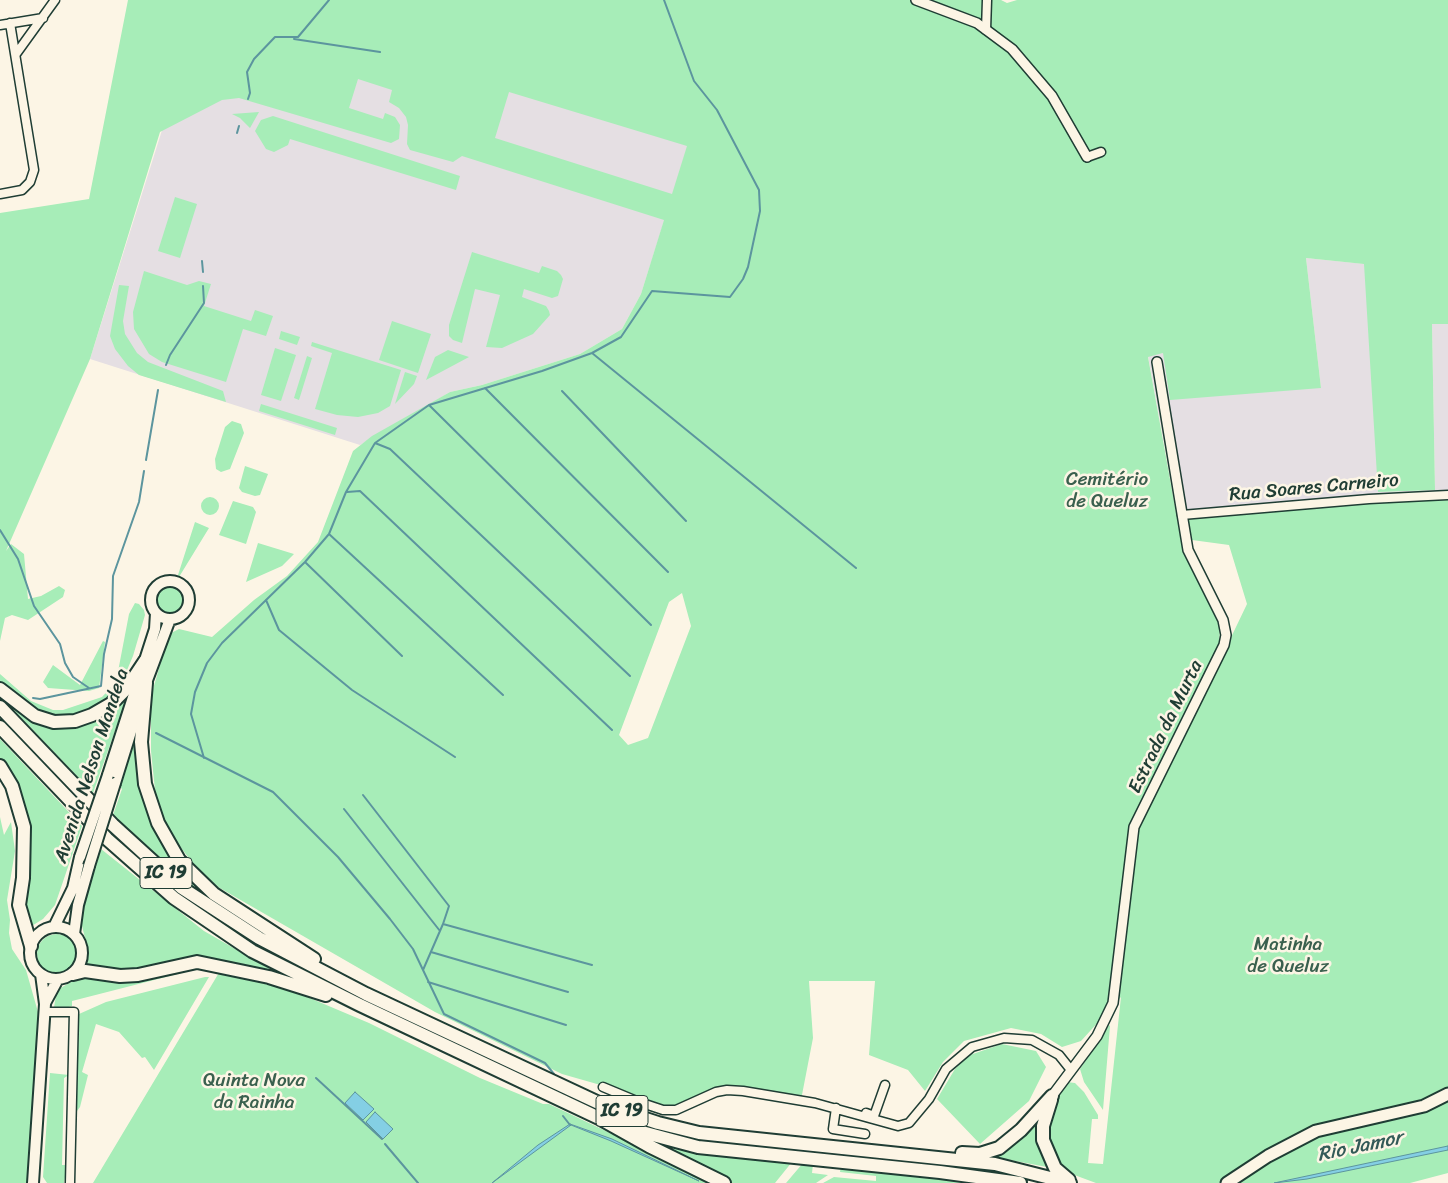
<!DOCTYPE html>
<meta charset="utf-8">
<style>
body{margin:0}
canvas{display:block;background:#fcf5e5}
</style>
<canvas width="1448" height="1183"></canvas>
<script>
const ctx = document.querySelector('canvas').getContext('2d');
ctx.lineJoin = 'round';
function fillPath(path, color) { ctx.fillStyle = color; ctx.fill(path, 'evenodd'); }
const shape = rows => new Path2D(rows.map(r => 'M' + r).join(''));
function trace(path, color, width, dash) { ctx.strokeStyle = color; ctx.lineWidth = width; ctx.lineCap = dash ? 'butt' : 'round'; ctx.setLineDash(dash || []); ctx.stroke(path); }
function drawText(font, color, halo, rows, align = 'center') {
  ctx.font = font + ' Sriracha,sans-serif'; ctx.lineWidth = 5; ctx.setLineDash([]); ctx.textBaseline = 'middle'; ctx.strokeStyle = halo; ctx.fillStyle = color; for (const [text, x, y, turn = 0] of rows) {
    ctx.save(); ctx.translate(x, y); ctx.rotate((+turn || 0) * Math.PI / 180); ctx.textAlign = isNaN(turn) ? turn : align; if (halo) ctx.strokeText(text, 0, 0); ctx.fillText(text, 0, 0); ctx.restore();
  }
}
fillPath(shape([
 [203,0,694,126,641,294,622,329,580,354,482,385,450,392,360,445,90,359],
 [1306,258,1365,264,1379,492,1435,490,1432,324,1448,324,1448,498,1188,517,1178,520,1148,356,1163,353,1321,388]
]), '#e5dfe3');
fillPath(shape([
 [128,0,1001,0,1007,3,1017,0,1448,0,1448,324,1432,324,1435,490,1378,492,1364,264,1306,258,1321,388,1170,400,1163,353,1148,357,1182,546,1215,610,1220,630,1219,645,1224,652,1247,604,1229,545,1192,540,1182,515,1188,517,1448,498,1448,1087,1423,1100,1318,1125,1219,1183,1096,1183,1069,1173,1059,1166,1048,1142,1048,1116,1067,1082,1075,1083,1084,1092,1098,1115,1098,1119,1092,1119,1088,1163,1103,1164,1121,997,1081,1041,1062,1047,1041,1034,1011,1028,964,1041,943,1062,925,1091,908,1070,869,1055,875,981,809,981,813,1038,801,1100,727,1090,663,1110,611,1088,562,1074,435,1012,218,887,195,866,171,835,156,800,151,751,151,696,169,634,179,629,212,637,254,600,287,576,318,542,353,451,372,436,450,392,482,385,580,354,622,329,641,294,664,220,462,156,453,162,410,150,407,144,408,125,406,117,399,108,389,102,392,90,358,79,349,108,383,119,385,113,395,117,400,125,399,139,391,143,239,98,222,100,160,132,90,359,6,551,11,544,24,554,28,599,41,596,59,586,65,590,63,597,28,620,12,615,5,618,0,641,0,213,89,199],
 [509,92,687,146,672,194,495,138],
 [682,593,691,626,648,738,628,745,619,735,669,602],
 [259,112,250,128,240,118,232,114],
 [273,116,460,176,456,190,290,139,288,145,274,152,266,149,255,131,261,120],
 [175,197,197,204,180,258,158,251],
 [472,252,539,273,542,266,557,271,561,275,563,279,558,296,552,298,524,289,522,297,546,306,549,311,550,315,533,334,502,348,486,347,500,295,475,289,462,343,453,340,449,336,449,325],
 [144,271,187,285,199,281,211,284,204,306,251,321,255,310,273,316,266,336,243,329,226,382,162,362,149,354,134,329,133,312],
 [119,285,129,286,123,321,125,334,137,353,148,362,223,391,226,402,139,375,128,366,115,349,110,336],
 [392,321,431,334,418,373,379,360],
 [281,331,300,337,297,345,279,339],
 [312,342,401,370,390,406,378,413,358,417,337,415,315,409,332,353,311,346],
 [275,348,296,355,281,401,261,395],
 [448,350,469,357,426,380,435,357],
 [307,356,312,358,299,400,294,398],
 [405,372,417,376,414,384,395,404],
 [261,404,337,428,335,435,259,411],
 [232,421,241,424,244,433,230,469,221,472,216,469,215,459,225,427],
 [245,466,268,474,260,495,255,496,242,492,239,488],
 '201 506a9 9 0 1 1 18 0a9 9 0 1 1-18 0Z',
 [233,501,253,507,256,512,246,544,219,535],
 [195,522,209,528,179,577,178,575],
 [258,543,294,554,282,566,246,582],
 '156 600a14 14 0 1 1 28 0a14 14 0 1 1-28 0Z',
 [135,603,139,604,144,610,145,615,133,656,122,682,123,685,119,691,90,711,62,717,47,714,27,704,0,682,0,674,31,701,53,710,63,710,102,697,116,682,129,614],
 [103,641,105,642,99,688,89,691,48,688,43,682,53,665,80,685],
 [127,697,93,793,9,705,14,705,60,725],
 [136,727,138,751,168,851,196,886,193,888,113,815,122,789,120,787],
 [0,739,82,826,55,905,43,919,30,927,24,913,30,843,28,828,0,760],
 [0,817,4,835,11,822,15,851,7,900,10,920,9,933,12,949,26,970,38,1012,37,1028,39,1030,29,1183,0,1183],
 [101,849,204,931,291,981,234,965,130,972,85,967,88,950,81,922,82,912],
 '37 954a20 20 0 1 1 40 0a20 20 0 1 1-40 0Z',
 [205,967,72,1001,72,1006,61,1009,54,1007,57,990,85,974],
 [220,971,277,985,305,996,369,1023,480,1078,543,1104,549,1104,715,1183,93,1183],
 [205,977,209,977,154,1070,145,1057,142,1058,119,1032,96,1024,82,1072,88,1075,80,1107,74,1115,79,1014,106,1002],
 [1109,1025,1110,1026,1103,1110,1084,1082,1080,1069],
 [1002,1044,1036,1051,1046,1067,1029,1101,980,1144,937,1099,955,1069,967,1056],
 [50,1073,69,1075,64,1078,62,1165,67,1165,64,1183,47,1183,43,1177],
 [1448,1099,1448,1173,1410,1183,1235,1183,1278,1156,1326,1132,1423,1112],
 [1041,1111,1039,1137,1047,1167,994,1157],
 [654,1143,676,1147,792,1162,775,1183,732,1183],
 [803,1163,813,1164,812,1173,828,1175,816,1183,786,1183],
 [841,1166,951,1179,978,1183,823,1183,834,1177,876,1181,876,1176,840,1172]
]), '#a7edb8');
const water = shape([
 [355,1092,374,1109,363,1120,345,1103,355,1092],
 [375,1112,393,1129,383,1139,366,1122,375,1112],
 [570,1124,612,1139,699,1181,611,1141,571,1125,492,1183,538,1145,570,1124],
 [1448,1146,1448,1150,1307,1179,1274,1183,1448,1146]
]);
fillPath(water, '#84cfe4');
trace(water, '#5c959e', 1);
trace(shape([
 [294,39,380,52],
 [248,99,250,93,247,72,254,59,275,37,298,37,329,0],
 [237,133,239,126],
 [202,261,203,272],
 [592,353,856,568],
 [166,365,170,355,204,303,203,286],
 [485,388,668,572],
 [562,391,686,521],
 [429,405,651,625],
 [375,443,390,449,630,676],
 [146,460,158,390],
 [347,492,360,491,612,730],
 [0,530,18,559,34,606,60,644,65,663,73,677,89,688],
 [329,534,503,695],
 [305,562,402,656],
 [266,600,279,630,352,690,455,757],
 [33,698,40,699,101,686,104,654,112,619,113,576,139,502,144,471],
 [156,733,273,792,338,857,390,919,413,949,444,1014,545,1063,554,1074],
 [204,758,191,714,195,692,207,663,222,643,305,562,329,534,346,492,375,443,429,405,542,371,592,353,621,337,652,291,730,297,743,279,748,267,760,211,759,190,717,110,694,81,664,0],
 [363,795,449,906,443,924],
 [344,809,440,931],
 [431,952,568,992],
 [423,970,443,924,592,965],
 [428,982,566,1025],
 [316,1078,382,1139],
 [563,1116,570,1125],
 [385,1144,418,1183]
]), '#5c959e', 2);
const minor = shape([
 [0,25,43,18],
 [986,30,987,0],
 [16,54,55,0],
 [1087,157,1101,152],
 [0,194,22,190,30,182,34,170,10,23],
 [1182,515,1369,499,1448,495],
 [44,1012,74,1012,70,1183],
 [603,1087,639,1102,663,1110,676,1110,716,1092,727,1090,743,1091,815,1103,898,1126,909,1123,929,1099,946,1069,972,1047,1004,1038,1032,1040,1059,1055,1071,1070],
 [836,1108,833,1129,865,1134],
 [866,1113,874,1116,885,1085]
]);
const tertiary = shape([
 [916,0,977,23,1012,49,1052,96,1087,157],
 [1052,1096,1097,1036,1113,1003,1134,827,1224,645,1226,635,1223,620,1188,550,1157,362]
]);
const secondary = shape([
 '151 600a19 19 0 1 1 38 0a19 19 0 1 1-38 0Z',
 [108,775,155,629,156,613],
 [115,783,146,683,170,619],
 '30 953a26 26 0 1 1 52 0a26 26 0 1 1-52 0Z',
 [54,927,73,888,80,857],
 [74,934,78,905,89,866],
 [45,1003,58,979],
 [33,1183,45,1004,41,974]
]);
const primary = shape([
 [1227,1183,1268,1156,1316,1131,1424,1106,1448,1094]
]);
const trunk = shape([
 [146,683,141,742,145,784,158,823,179,860,214,894,314,959],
 [0,689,35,716,54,722,75,721,92,715,111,704,127,688,145,661],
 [0,707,113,825,182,888,259,938,366,994,603,1105,658,1123,699,1133,995,1164,1070,1183],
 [0,727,107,839,174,898,252,951,360,1005,599,1118,649,1146,724,1183],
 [0,766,12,786,24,827,23,878,19,905,31,946],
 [73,974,85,971,120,976,138,975,197,962,269,977,326,995],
 [1051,1100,1043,1126,1043,1140,1055,1168,1069,1180],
 [627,1128,698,1147,940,1172,1020,1183],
 [962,1153,980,1154,999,1148,1021,1130,1052,1096]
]);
trace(minor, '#1f3d34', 11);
trace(tertiary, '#1f3d34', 12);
trace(secondary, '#1f3d34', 14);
trace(primary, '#1f3d34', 15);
trace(trunk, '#1f3d34', 16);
trace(minor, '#fcf5e5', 8);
trace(tertiary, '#fcf5e5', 9);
trace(secondary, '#fcf5e5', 10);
trace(primary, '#fcf5e5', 11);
trace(trunk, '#fcf5e5', 12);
const secondaryBridge = shape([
 [80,857,108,775],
 [89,866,115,783]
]);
trace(secondaryBridge, '#1f3d34', 14, []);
trace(secondaryBridge, '#fcf5e5', 10);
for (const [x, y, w] of [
 [166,873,52],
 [622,1111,52]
]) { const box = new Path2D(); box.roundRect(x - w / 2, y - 15.5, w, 31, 4); ctx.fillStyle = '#fcf5e5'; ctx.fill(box); trace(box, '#1f3d34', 1); }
drawText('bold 18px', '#1f3d34', null, [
 ["IC 19",166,873],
 ["IC 19",622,1111]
]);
drawText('19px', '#3a604e', '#fcf5e5', [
 ["Cemitério",1107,480],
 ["de Queluz",1107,502],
 ["Matinha",1288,945],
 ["de Queluz",1288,967],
 ["Quinta Nova",254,1081],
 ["da Rainha",254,1103]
]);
drawText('19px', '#1f3d34', '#fcf5e5', [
 ["Rua Soares Carneiro",1314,488,-5],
 ["Estrada da Murta",1166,727,-64],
 ["Avenida Nelson Mandela",92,766,-72]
]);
drawText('italic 20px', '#335a57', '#fcf5e5', [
 ["Rio Jamor",1360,1147,-12]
]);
</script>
